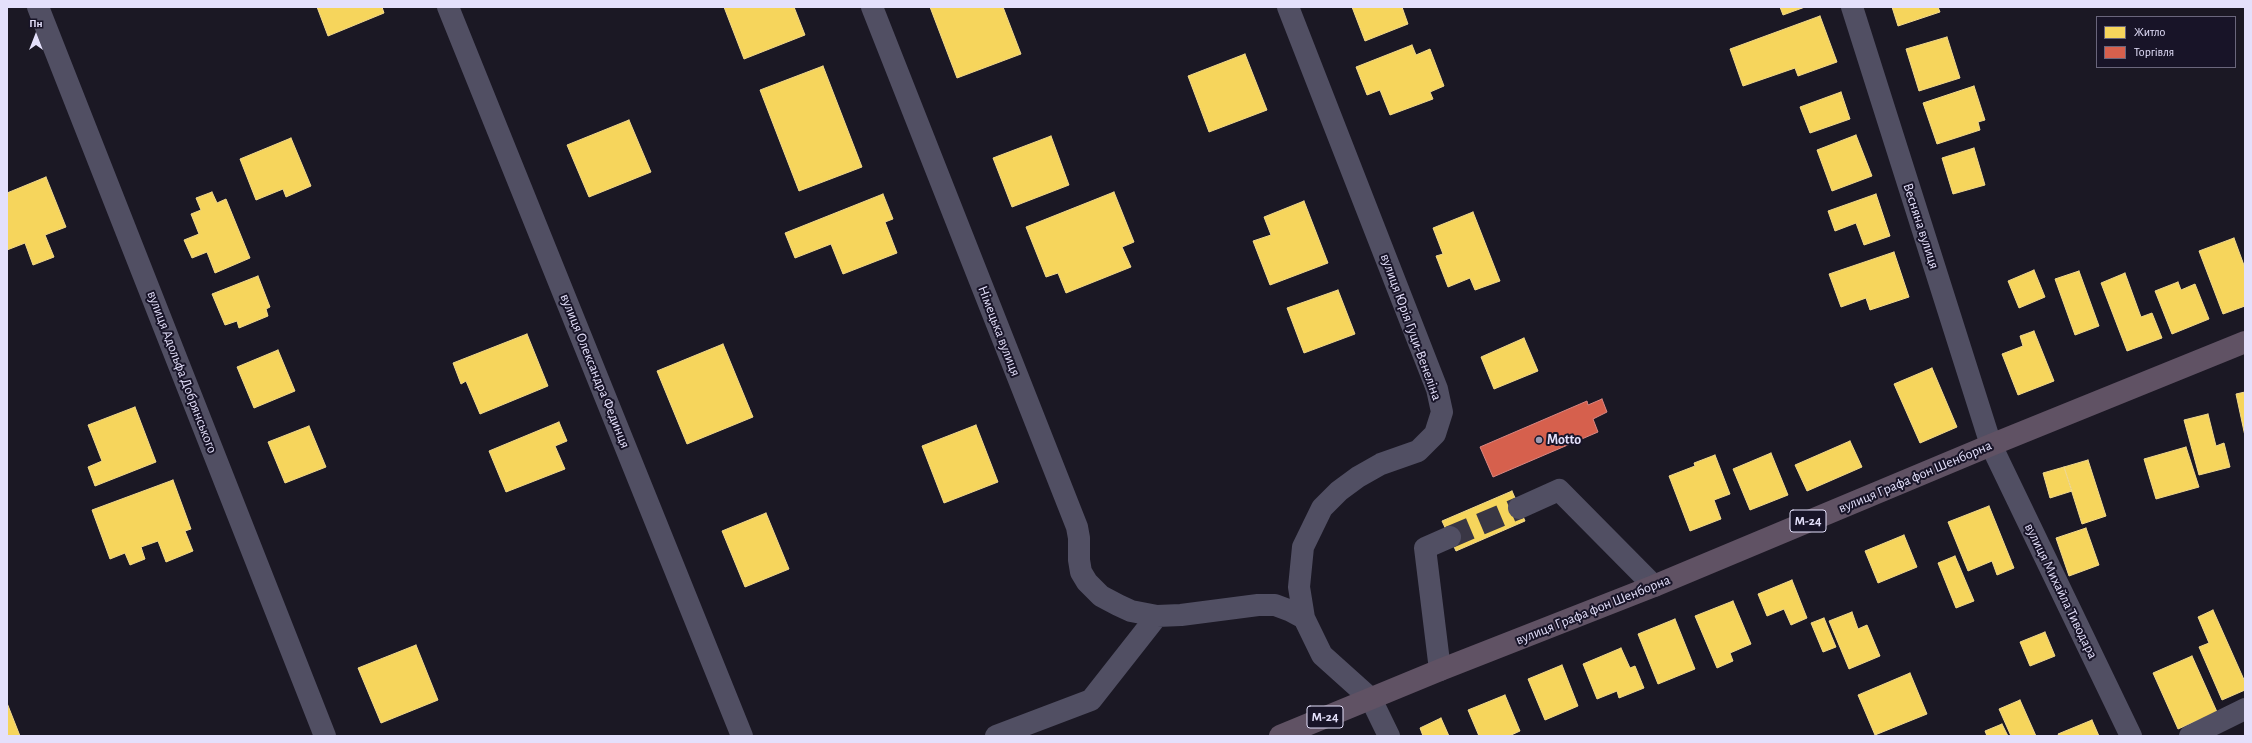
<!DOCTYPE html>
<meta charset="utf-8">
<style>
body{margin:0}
#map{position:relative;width:2252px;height:743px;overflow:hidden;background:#1b1824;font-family:"Alegreya Sans",sans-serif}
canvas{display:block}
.frame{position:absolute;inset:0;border:8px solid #e4e0fb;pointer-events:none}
.legend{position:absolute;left:2096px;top:16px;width:140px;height:52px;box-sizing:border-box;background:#181428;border:1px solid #6a667c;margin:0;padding:5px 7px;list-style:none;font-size:12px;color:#e4e0fb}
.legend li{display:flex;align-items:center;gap:8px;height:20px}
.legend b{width:20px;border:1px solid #6a667c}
.north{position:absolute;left:16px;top:16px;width:40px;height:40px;-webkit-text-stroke:3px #181428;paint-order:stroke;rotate:0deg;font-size:11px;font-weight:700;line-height:16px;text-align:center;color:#e4e0fb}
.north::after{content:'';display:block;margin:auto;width:14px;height:18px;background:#e4e0fb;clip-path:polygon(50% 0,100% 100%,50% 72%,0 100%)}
</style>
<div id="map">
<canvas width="2252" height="743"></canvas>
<div class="frame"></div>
<ul class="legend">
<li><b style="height:11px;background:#f6d55c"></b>Житло</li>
<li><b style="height:11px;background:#d6604d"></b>Торгівля</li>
</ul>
<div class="north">Пн</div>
</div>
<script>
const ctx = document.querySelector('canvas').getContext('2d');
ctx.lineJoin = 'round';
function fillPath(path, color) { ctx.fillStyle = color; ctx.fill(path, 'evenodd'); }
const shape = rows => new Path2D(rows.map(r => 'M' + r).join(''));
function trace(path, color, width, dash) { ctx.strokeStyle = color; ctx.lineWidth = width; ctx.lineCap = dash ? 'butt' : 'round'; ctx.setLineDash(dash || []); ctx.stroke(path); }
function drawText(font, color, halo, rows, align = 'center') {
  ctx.font = font + ' "Alegreya Sans",sans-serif'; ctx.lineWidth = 4; ctx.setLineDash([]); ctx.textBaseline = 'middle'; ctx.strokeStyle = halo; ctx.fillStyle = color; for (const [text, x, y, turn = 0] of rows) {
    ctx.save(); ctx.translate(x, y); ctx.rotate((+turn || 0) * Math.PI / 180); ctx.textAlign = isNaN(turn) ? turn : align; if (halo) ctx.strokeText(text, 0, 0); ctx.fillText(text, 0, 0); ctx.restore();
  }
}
const homes = shape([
 [317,7,382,7,384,13,328,36,317,7],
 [724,7,794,7,805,35,744,59,724,7],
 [930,7,1003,7,1021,54,957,78,930,7],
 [1352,7,1402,7,1408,24,1365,41,1352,7],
 [1780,7,1805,7,1783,15,1780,7],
 [1892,7,1938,7,1940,12,1898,26,1892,7],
 [1820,16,1837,62,1798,76,1795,68,1743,86,1730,49,1820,16],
 [1947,37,1960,78,1919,91,1906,49,1947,37],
 [1412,45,1416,55,1430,49,1444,86,1430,92,1433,99,1390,115,1380,90,1367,95,1356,67,1412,45],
 [1245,54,1267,110,1209,132,1188,76,1245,54],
 [823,66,862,167,799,191,760,90,823,66],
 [1974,86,1985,120,1978,122,1980,130,1937,144,1923,103,1974,86],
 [1841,92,1850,119,1810,133,1800,107,1841,92],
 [629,120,651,172,589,197,567,145,629,120],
 [1856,135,1872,176,1832,191,1817,150,1856,135],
 [1051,136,1069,185,1012,207,993,158,1051,136],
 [291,138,311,186,286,197,283,189,256,200,240,159,291,138],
 [1974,148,1985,185,1953,194,1942,158,1974,148],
 [46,177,66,227,45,235,54,257,33,265,25,243,7,250,7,193,46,177],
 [212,192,217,203,226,199,250,258,215,273,207,252,192,258,184,240,199,234,191,214,201,210,196,198,212,192],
 [1114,192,1134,242,1122,247,1131,267,1066,293,1058,273,1046,277,1026,227,1114,192],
 [883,194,893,219,885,222,897,253,843,274,831,244,795,258,785,233,883,194],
 [1876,194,1890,236,1864,245,1856,223,1835,231,1828,211,1876,194],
 [1304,201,1328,263,1270,285,1253,241,1271,235,1264,217,1304,201],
 [1473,212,1500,281,1475,290,1470,278,1448,287,1436,256,1443,254,1433,228,1473,212],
 [2234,238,2245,268,2245,306,2223,314,2199,251,2234,238],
 [1894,252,1909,297,1870,310,1866,298,1841,307,1829,274,1894,252],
 [2034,270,2045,297,2019,308,2008,281,2034,270],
 [2079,271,2099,326,2075,335,2055,279,2079,271],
 [2125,273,2141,317,2152,313,2162,338,2127,351,2101,283,2125,273],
 [258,276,270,307,266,309,268,316,239,328,237,321,225,325,212,294,258,276],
 [2178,282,2181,290,2195,284,2209,319,2172,334,2155,291,2178,282],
 [1338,290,1355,334,1304,353,1287,308,1338,290],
 [2034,331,2054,381,2018,395,2002,354,2023,346,2020,336,2034,331],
 [527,334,548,386,480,414,466,381,461,384,453,363,527,334],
 [1524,338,1538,371,1494,389,1481,357,1524,338],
 [723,344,753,417,687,444,657,371,723,344],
 [278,350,295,391,254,408,237,367,278,350],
 [1932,368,1957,427,1920,443,1894,384,1932,368],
 [2245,392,2245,436,2236,394,2245,392],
 [135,407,156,462,95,486,88,467,102,461,88,425,135,407],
 [2208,414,2216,446,2224,443,2230,467,2199,475,2184,420,2208,414],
 [559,422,567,441,555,446,565,469,506,492,489,451,559,422],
 [976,425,998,482,944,503,922,446,976,425],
 [309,426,326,467,285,483,268,442,309,426],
 [1850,441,1862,467,1807,491,1795,465,1850,441],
 [2186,447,2199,487,2156,499,2144,459,2186,447],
 [1771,453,1788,495,1750,510,1733,469,1771,453],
 [1715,455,1730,494,1714,500,1721,519,1690,531,1669,476,1695,466,1694,463,1715,455],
 [2088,460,2106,516,2082,524,2064,467,2088,460],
 [2064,467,2072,491,2050,498,2043,473,2064,467],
 [173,480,191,529,185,531,193,551,166,562,158,541,141,547,145,559,130,565,125,553,110,559,92,510,173,480],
 [1512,491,1525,521,1456,551,1442,521,1512,491],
 [1989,506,2014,568,1997,575,1992,561,1968,571,1948,522,1989,506],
 [766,513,789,569,745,587,722,531,766,513],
 [2086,528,2099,565,2069,576,2056,538,2086,528],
 [1904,535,1917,567,1878,583,1865,551,1904,535],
 [1955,556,1974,601,1956,608,1938,563,1955,556],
 [1792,580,1807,618,1791,625,1784,609,1767,616,1758,594,1792,580],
 [1733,601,1751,644,1730,653,1733,661,1717,668,1695,616,1733,601],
 [2213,610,2245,682,2245,690,2222,700,2199,647,2209,643,2198,617,2213,610],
 [1852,612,1858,629,1867,625,1880,656,1849,669,1829,621,1852,612],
 [1824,618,1836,647,1823,652,1811,623,1824,618],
 [1675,619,1695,669,1658,684,1638,634,1675,619],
 [2045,632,2055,656,2030,666,2020,642,2045,632],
 [416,645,438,700,381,723,358,668,416,645],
 [1621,648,1630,668,1635,666,1644,688,1619,698,1617,691,1597,699,1583,664,1621,648],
 [2192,656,2217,712,2178,729,2153,673,2192,656],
 [1562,665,1578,706,1545,720,1528,679,1562,665],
 [1910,673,1927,714,1875,735,1858,695,1910,673],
 [1505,695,1520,731,1509,736,1479,736,1468,710,1505,695],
 [2020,700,2036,736,2011,736,1999,709,2020,700],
 [7,703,20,736,7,736,7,703],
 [1441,718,1449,736,1423,736,1420,728,1441,718],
 [2092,720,2099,736,2059,736,2058,734,2092,720],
 [2002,724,2008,736,1987,736,1985,731,2002,724]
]);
fillPath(homes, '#f6d55c');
trace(homes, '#f1d88c', 1);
const shops = shape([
 [1602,399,1607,412,1593,419,1598,432,1493,477,1480,447,1587,401,1588,405,1602,399]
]);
fillPath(shops, '#d6604d');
trace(shops, '#da8681', 1);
trace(shape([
 [1450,537,1519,508]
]), '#393644', 22, [22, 11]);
trace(shape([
 [38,7,325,736],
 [448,7,742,736],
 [872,7,1077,527,1079,538,1079,560,1081,572,1087,582,1101,596,1118,605,1131,611,1157,616,1181,615,1258,605,1275,605,1291,611,1304,618,1322,655,1371,699,1389,736],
 [1288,7,1437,389,1442,412,1435,434,1418,451,1381,464,1358,477,1339,491,1322,508,1303,547,1299,587,1304,618],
 [1852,7,1991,445,2131,736],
 [1519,508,1559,490,1654,586],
 [1440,670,1425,548,1450,537],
 [996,736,1091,700,1157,616],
 [2190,736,2245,709]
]), '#514f63', 22);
trace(shape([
 [1280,736,1440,670,1654,586,1991,445,2245,342]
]), '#605264', 22);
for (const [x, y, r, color] of [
 [1539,440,4,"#9e9ab0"]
]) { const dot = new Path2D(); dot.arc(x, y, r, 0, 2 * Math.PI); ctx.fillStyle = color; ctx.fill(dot); trace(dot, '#181428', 1.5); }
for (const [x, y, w] of [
 [1808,521,36],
 [1325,717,36]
]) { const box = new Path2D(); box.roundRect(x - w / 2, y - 11, w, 22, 3); ctx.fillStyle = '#181428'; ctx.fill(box); trace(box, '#e4e0fb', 1); }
drawText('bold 13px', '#e4e0fb', null, [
 ["М-24",1808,521],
 ["М-24",1325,717]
]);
drawText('14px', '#e4e0fb', '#181428', [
 ["Весняна вулиця",1921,226,72],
 ["вулиця Юрія Гуци-Венеліна",1411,327,70],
 ["Німецька вулиця",999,331,69],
 ["вулиця Олександра Фединця",595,371,68],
 ["вулиця Адольфа Добрянського",182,372,69],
 ["вулиця Графа фон Шенборна",1915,477,-23],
 ["вулиця Михайла Тиводара",2061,591,64],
 ["вулиця Графа фон Шенборна",1593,610,-22]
]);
drawText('bold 14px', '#e4e0fb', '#181428', [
 ["Motto",1547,440]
], 'left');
</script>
